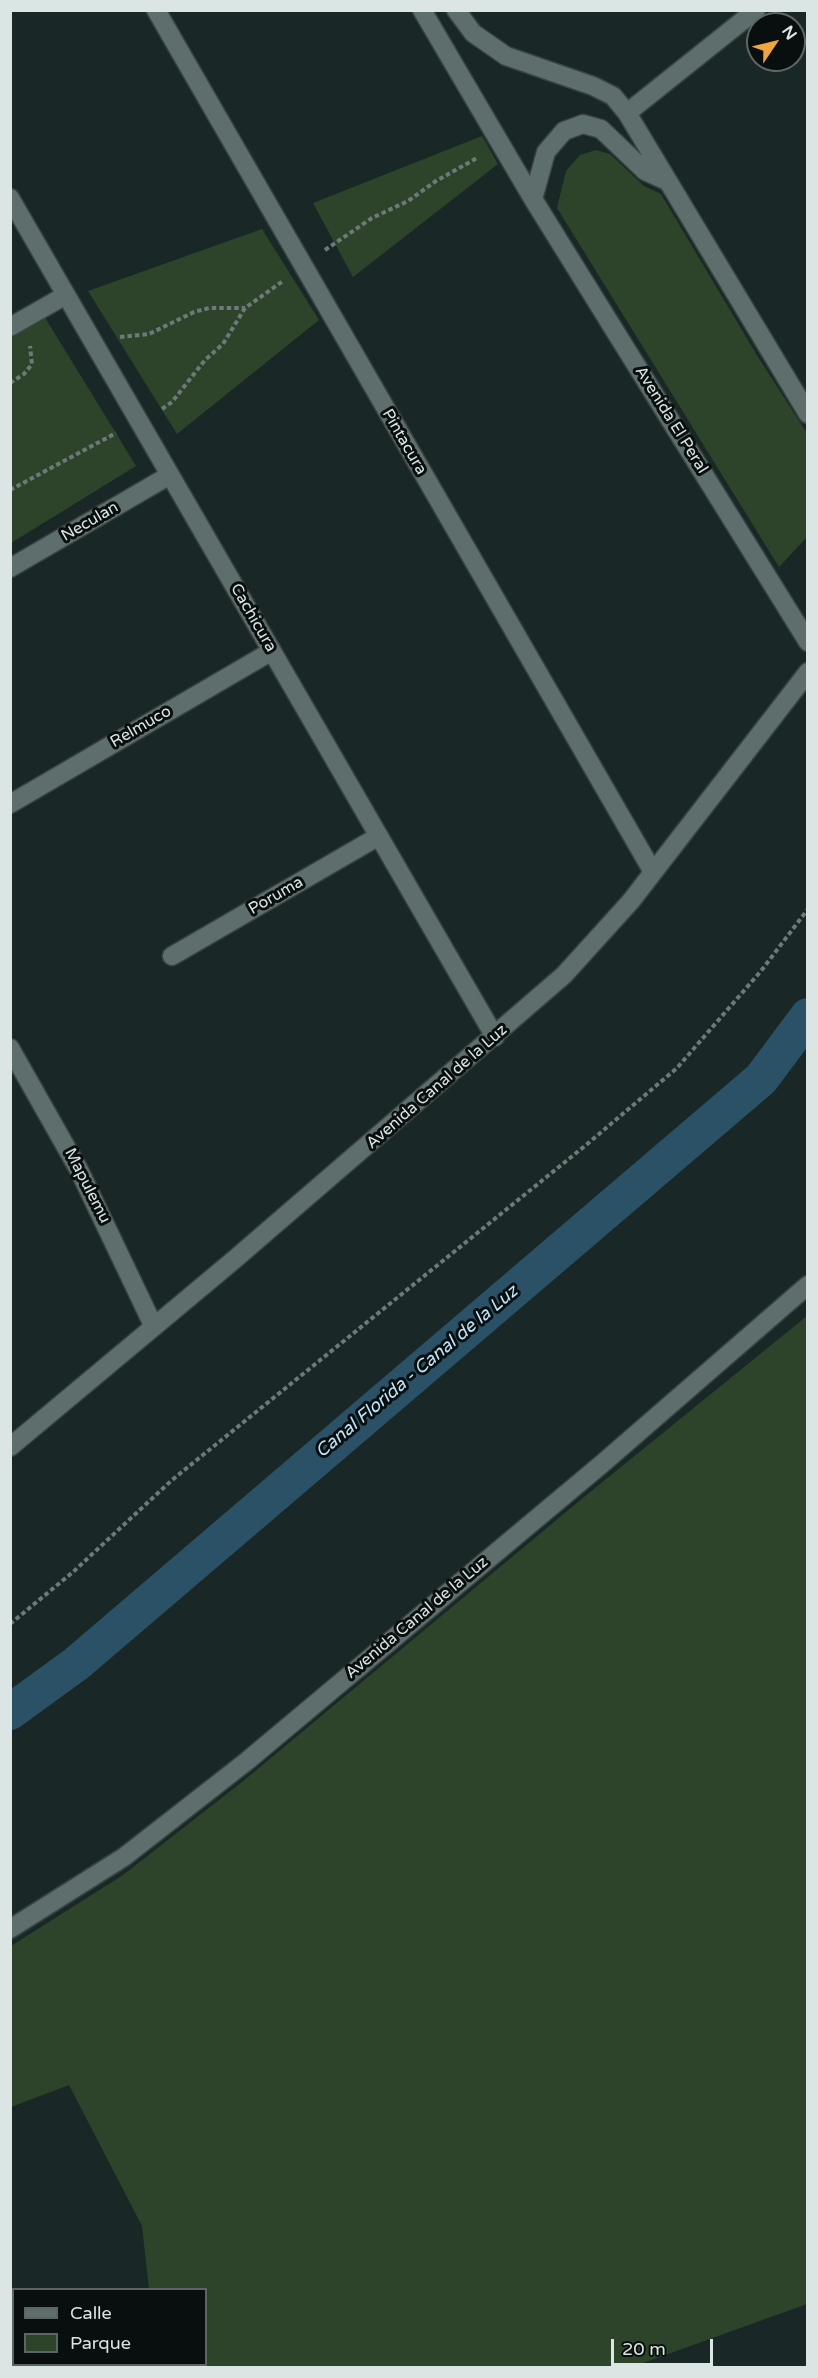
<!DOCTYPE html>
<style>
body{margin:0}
#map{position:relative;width:818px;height:2378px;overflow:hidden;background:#192826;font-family:"Varela Round",sans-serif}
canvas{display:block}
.frame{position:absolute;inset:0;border:12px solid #dbe5e4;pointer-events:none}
.legend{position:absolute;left:12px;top:2288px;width:195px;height:78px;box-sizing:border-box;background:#090f0e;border:2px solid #5d6564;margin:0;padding:8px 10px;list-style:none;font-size:18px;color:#dbe5e4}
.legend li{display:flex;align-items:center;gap:12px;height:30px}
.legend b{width:30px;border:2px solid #5d6564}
.north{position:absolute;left:746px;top:12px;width:60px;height:60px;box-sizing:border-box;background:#090f0e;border:2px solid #5d6564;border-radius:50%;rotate:55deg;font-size:16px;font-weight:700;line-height:24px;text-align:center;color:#dbe5e4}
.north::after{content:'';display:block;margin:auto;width:21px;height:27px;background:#f0a63f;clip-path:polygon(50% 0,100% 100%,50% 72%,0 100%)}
.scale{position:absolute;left:611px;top:2339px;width:102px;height:27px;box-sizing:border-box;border:3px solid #dbe5e4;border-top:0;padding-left:8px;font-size:18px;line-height:21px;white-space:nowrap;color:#dbe5e4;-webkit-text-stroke:4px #090f0e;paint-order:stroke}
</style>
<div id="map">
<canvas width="818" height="2378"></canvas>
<div class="frame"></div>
<ul class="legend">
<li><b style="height:8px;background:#5e6e6c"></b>Calle</li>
<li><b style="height:16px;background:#2d442a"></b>Parque</li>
</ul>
<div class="north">N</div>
<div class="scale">20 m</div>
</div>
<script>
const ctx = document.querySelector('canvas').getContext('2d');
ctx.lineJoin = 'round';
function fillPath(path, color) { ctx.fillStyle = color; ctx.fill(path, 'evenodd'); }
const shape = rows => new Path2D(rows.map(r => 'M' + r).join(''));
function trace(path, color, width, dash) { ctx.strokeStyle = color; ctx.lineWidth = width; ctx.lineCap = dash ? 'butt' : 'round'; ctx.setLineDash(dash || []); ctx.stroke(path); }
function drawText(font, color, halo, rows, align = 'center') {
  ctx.font = font + ' "Varela Round",sans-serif'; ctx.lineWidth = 6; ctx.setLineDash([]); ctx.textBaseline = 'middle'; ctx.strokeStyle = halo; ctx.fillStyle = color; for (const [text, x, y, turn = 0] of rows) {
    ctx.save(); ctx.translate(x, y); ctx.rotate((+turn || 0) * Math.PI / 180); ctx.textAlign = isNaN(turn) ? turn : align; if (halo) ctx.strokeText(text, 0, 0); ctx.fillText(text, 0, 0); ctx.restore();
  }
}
fillPath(shape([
 [482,136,498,164,353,277,313,203],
 [596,150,610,154,644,186,661,194,758,357,807,433,807,537,779,567,557,208,566,171,580,155],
 [262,229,319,320,177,434,88,291],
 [44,316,136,466,11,543,11,336],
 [807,1316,807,2304,632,2367,158,2367,158,2365,206,2364,206,2290,149,2289,142,2226,69,2085,11,2107,11,1946,123,1875,242,1782,584,1497]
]), '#2d442a');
trace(shape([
 [10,1712,76,1664,761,1079,808,1016]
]), '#2a5166', 36);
const street = shape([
 [156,10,653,872],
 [422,10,533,199,808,642],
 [456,10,473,33,506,56,593,86,613,96,627,113,808,414],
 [627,113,756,10],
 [10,198,495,1037],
 [533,199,546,152,564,131,583,124,601,129,645,171,667,181],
 [10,327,66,295],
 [10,568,170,475],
 [10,804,272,651],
 [172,956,379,836],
 [10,1048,79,1170,154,1327],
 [10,1447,235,1259,564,975,631,901,808,672],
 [10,1929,124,1857,247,1761,603,1463,808,1285]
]);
trace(street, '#384342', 21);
trace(shape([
 [325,250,372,218,408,201,436,181,477,158],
 [120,337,149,334,194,312,209,308,245,308],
 [10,383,24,374,32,364,30,346],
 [162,409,172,402,205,360,223,344,245,308,283,281],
 [10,490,116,433],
 [10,1624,73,1572,172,1480,586,1145,677,1068,761,971,808,909]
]), '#6d7a78', 4, [4.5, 3]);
trace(street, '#5e6e6c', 18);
drawText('16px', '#dbe5e4', '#090f0e', [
 ["Avenida El Peral",671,420,58],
 ["Pintacura",404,442,60],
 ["Neculan",90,522,-30],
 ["Cachicura",253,618,60],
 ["Relmuco",141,727,-30],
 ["Poruma",276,896,-30],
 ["Avenida Canal de la Luz",437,1087,-41],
 ["Mapulemu",87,1186,63],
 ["Avenida Canal de la Luz",417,1618,-40]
]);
drawText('italic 18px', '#bee5fd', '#090f0e', [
 ["Canal Florida - Canal de la Luz",417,1372,-40]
]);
</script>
